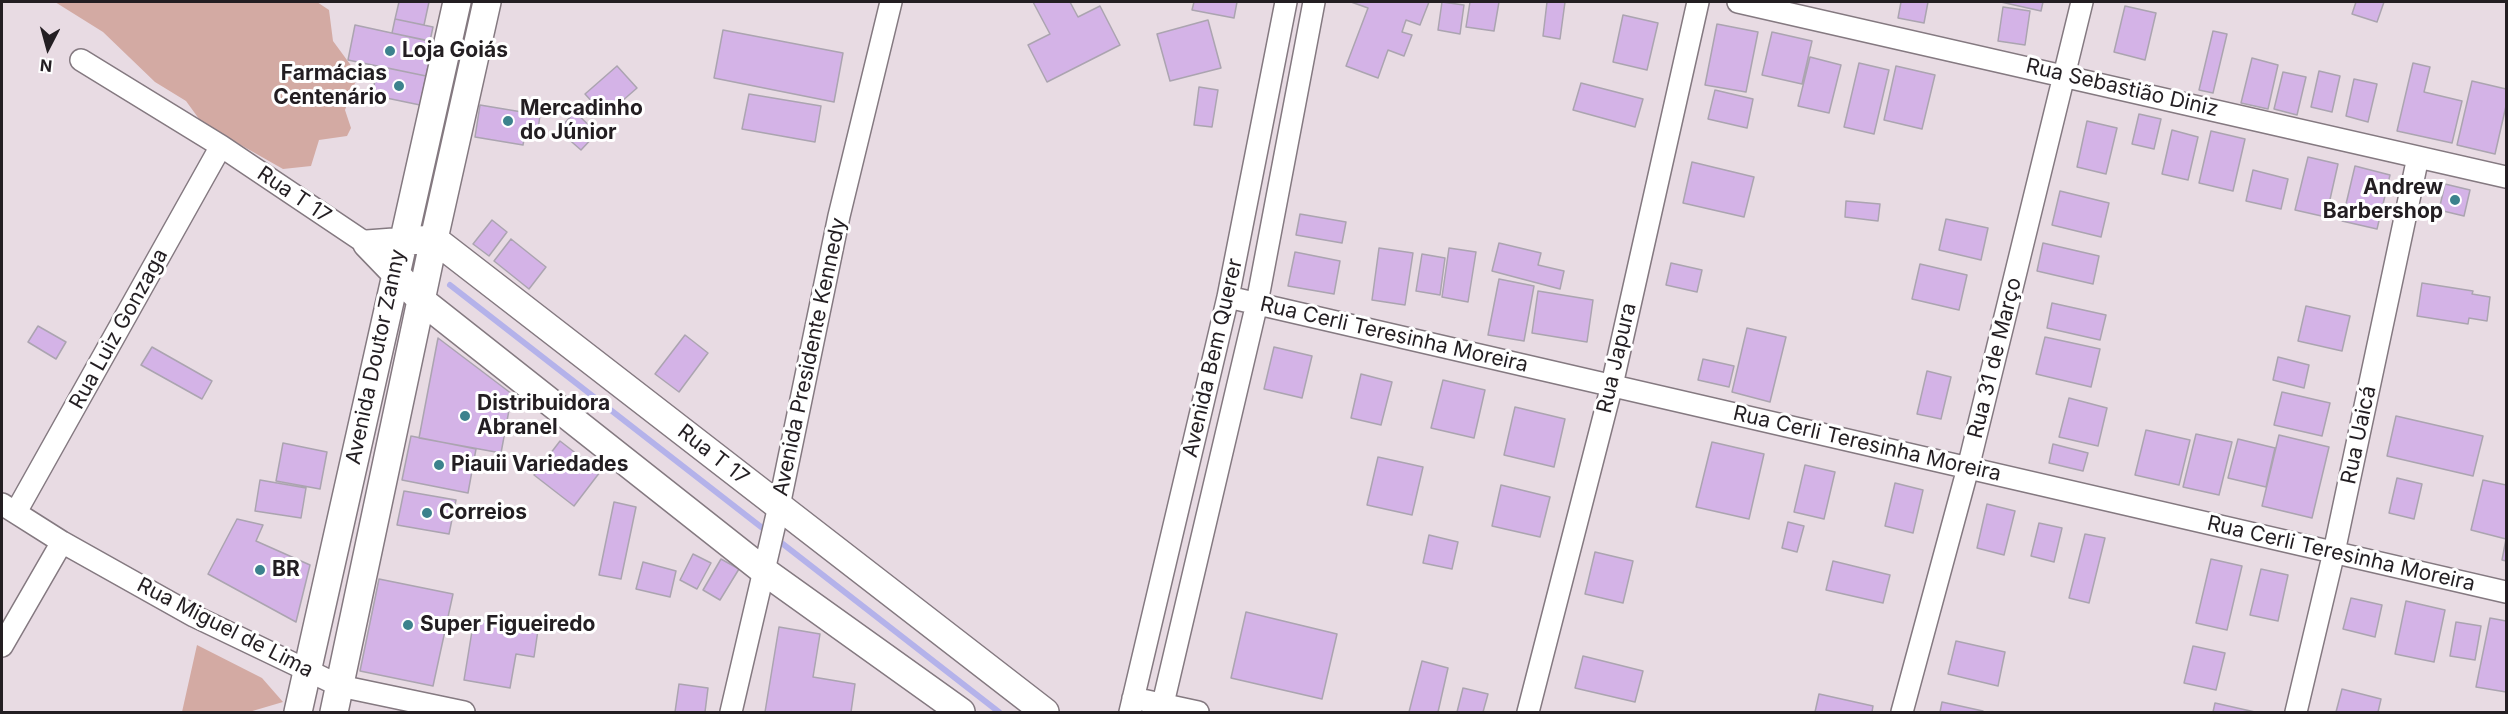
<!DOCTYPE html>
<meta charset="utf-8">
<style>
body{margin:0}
#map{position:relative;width:2508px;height:714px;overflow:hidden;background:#e8dbe3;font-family:Inter,sans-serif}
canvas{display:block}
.frame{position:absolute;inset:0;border:3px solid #231e22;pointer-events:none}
.north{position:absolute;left:18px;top:18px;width:60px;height:60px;-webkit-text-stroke:4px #fff;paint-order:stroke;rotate:186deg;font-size:16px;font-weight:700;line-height:24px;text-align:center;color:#231e22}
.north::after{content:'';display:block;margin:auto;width:21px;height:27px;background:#231e22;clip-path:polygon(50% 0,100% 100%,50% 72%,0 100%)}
</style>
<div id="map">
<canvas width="2508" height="714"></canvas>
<div class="frame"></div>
<div class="north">N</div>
</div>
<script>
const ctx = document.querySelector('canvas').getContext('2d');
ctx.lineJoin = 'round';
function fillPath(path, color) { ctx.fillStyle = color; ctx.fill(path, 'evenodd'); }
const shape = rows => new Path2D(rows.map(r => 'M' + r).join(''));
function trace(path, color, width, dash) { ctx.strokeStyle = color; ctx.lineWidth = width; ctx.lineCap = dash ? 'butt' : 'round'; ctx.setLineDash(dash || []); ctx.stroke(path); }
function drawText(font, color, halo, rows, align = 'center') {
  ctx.font = font + ' Inter,sans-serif'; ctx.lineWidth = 6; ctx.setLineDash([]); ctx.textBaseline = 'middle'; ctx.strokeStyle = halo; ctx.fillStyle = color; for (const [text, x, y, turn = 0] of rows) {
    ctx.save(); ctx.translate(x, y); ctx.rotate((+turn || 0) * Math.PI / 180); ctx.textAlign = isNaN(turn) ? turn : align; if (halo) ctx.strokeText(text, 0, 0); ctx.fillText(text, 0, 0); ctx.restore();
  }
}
fillPath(shape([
 [55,2,317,2,329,10,333,41,358,75,345,110,351,128,347,136,319,140,311,166,283,169,202,123,186,101,155,82,103,32],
 [197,645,262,678,283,702,249,712,182,712]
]), '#d3aaa3');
trace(shape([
 [450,285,999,712]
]), '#b4b2ea', 6);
const building = shape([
 [399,2,429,2,424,25,395,19,399,2],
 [1033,2,1070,2,1078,17,1100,6,1120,45,1047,82,1028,45,1050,34,1033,2],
 [1194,2,1237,2,1234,18,1192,10,1194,2],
 [1351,2,1429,2,1420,25,1406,20,1402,32,1412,35,1404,56,1388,50,1378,78,1346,66,1368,8,1351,2],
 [1442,2,1464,5,1460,34,1438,30,1442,2],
 [1470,2,1499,2,1494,31,1466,27,1470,2],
 [1547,2,1565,2,1560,39,1543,36,1547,2],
 [1901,2,1928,2,1924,23,1898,18,1901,2],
 [2001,2,2043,2,2041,11,2001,2],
 [2356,2,2384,2,2377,22,2352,14,2356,2],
 [2125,6,2156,13,2145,60,2114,52,2125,6],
 [2003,7,2030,11,2025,45,1998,41,2003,7],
 [1623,15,1658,23,1647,70,1613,62,1623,15],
 [395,19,433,27,430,41,392,33,395,19],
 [1208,20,1221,68,1170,81,1157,34,1208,20],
 [1717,24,1758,32,1746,92,1705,85,1717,24],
 [355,25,433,42,426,76,348,60,355,25],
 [723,30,843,53,834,102,714,78,723,30],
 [2213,31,2227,34,2213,93,2199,90,2213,31],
 [1772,32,1812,41,1802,84,1762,75,1772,32],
 [1810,57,1841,65,1829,113,1798,106,1810,57],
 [2252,58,2278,65,2268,109,2241,103,2252,58],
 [1859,63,1889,70,1874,134,1844,127,1859,63],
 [2413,63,2430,67,2424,92,2462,101,2452,143,2397,131,2413,63],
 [378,66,426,76,420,105,372,95,378,66],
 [617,66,637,88,605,116,585,94,617,66],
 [1896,66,1935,75,1922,129,1884,120,1896,66],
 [2319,71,2340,76,2332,112,2311,107,2319,71],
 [2283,72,2306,77,2297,115,2274,109,2283,72],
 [2354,79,2377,84,2368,122,2346,116,2354,79],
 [2472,81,2506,89,2506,106,2495,154,2457,145,2472,81],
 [1581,83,1643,99,1635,127,1573,110,1581,83],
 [1199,87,1218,90,1212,127,1194,125,1199,87],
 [1715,90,1753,99,1747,128,1708,119,1715,90],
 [749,94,821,106,815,142,742,129,749,94],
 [480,105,540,115,538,130,526,128,523,145,475,137,480,105],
 [575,112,597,133,581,150,558,130,575,112],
 [2139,114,2161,119,2154,149,2132,144,2139,114],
 [2087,121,2117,128,2106,174,2077,167,2087,121],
 [2172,130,2198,137,2188,180,2162,174,2172,130],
 [2211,131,2245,139,2233,191,2199,183,2211,131],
 [2308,157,2338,164,2326,217,2295,210,2308,157],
 [1692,162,1754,177,1744,217,1683,203,1692,162],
 [2355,166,2390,175,2377,229,2342,221,2355,166],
 [2253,170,2288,179,2281,209,2246,201,2253,170],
 [2445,184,2470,190,2464,216,2439,210,2445,184],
 [2060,191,2109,203,2101,237,2052,225,2060,191],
 [1846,201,1880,204,1878,221,1845,217,1846,201],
 [1300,214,1346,222,1342,243,1296,235,1300,214],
 [1946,219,1988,228,1981,260,1939,250,1946,219],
 [492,220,507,232,489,256,473,244,492,220],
 [511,239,546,267,529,289,494,261,511,239],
 [1499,243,1541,253,1538,265,1564,271,1560,289,1492,271,1499,243],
 [2043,243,2099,256,2093,284,2037,271,2043,243],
 [1379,248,1413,253,1405,305,1372,300,1379,248],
 [1449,248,1476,252,1468,302,1442,297,1449,248],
 [1295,252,1340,261,1334,294,1288,286,1295,252],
 [1422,254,1445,258,1440,295,1416,291,1422,254],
 [1671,263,1702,270,1697,292,1666,285,1671,263],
 [1920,264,1967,275,1959,310,1912,299,1920,264],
 [1499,279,1534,286,1524,341,1488,335,1499,279],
 [2422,283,2473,291,2472,294,2490,297,2487,321,2469,318,2468,324,2417,316,2422,283],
 [1538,291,1593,300,1587,342,1532,333,1538,291],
 [2052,303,2106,315,2100,340,2047,328,2052,303],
 [2306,306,2350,316,2342,351,2298,341,2306,306],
 [38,326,66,342,56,359,28,342,38,326],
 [1747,328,1786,337,1770,402,1732,392,1747,328],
 [685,335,708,353,679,392,655,374,685,335],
 [2045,337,2100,349,2091,387,2036,374,2045,337],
 [438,338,512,394,501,453,419,438,438,338],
 [152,347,212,381,202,399,141,365,152,347],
 [1274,347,1312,356,1302,398,1264,389,1274,347],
 [2278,357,2309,365,2304,388,2273,380,2278,357],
 [1703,359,1734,366,1729,387,1698,380,1703,359],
 [1927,371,1951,377,1941,419,1917,414,1927,371],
 [1361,374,1392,382,1381,425,1351,418,1361,374],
 [1443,380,1485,390,1474,438,1431,428,1443,380],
 [2282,392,2330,403,2322,436,2274,425,2282,392],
 [2069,398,2107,408,2098,446,2059,437,2069,398],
 [1515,407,1565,419,1554,467,1504,455,1515,407],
 [2396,416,2483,436,2473,476,2387,456,2396,416],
 [2146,430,2190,440,2179,485,2135,475,2146,430],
 [2196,434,2232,442,2219,495,2183,487,2196,434],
 [2279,435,2329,447,2312,518,2262,506,2279,435],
 [411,436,476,449,468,493,402,480,411,436],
 [2238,439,2275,448,2266,487,2228,478,2238,439],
 [560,441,600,472,574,506,534,475,560,441],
 [1712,442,1764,454,1749,519,1696,507,1712,442],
 [283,443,327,452,320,489,276,481,283,443],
 [2053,444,2088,453,2083,471,2049,463,2053,444],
 [1378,457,1423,467,1412,515,1367,505,1378,457],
 [1805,465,1835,472,1824,519,1794,512,1805,465],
 [2397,478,2422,484,2414,519,2389,513,2397,478],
 [260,480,306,488,301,518,255,511,260,480],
 [2483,480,2506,485,2506,561,2502,560,2506,539,2471,530,2483,480],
 [1895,483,1923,490,1913,533,1885,526,1895,483],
 [1501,485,1550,497,1540,537,1492,526,1501,485],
 [404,491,456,500,449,534,397,525,404,491],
 [614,502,636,507,621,579,599,575,614,502],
 [1987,504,2015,511,2004,555,1977,548,1987,504],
 [237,519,263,525,256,541,310,565,296,622,208,574,237,519],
 [1788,522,1804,526,1797,552,1782,548,1788,522],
 [2039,523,2062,528,2054,562,2031,556,2039,523],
 [2085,534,2105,538,2089,603,2069,598,2085,534],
 [1429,535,1458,542,1452,569,1423,563,1429,535],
 [1595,552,1633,561,1623,603,1585,594,1595,552],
 [693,554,711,563,697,589,680,580,693,554],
 [721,559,739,569,720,600,703,590,721,559],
 [2211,559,2242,566,2227,630,2196,623,2211,559],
 [1833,561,1890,575,1883,603,1826,590,1833,561],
 [643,562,676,571,670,597,636,589,643,562],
 [2261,569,2288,575,2278,621,2250,615,2261,569],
 [379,579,453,594,433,686,360,671,379,579],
 [2351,598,2382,605,2375,637,2343,629,2351,598],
 [2406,601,2445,610,2434,662,2395,654,2406,601],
 [1246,612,1337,634,1322,699,1231,678,1246,612],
 [2490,618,2506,621,2506,692,2476,687,2490,618],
 [474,619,538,630,534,657,516,654,510,688,464,680,474,619],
 [2456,622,2481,626,2475,660,2450,656,2456,622],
 [779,627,820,634,813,677,855,684,851,712,765,712,779,627],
 [1956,641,2005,652,1998,686,1948,674,1956,641],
 [2193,646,2225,653,2216,690,2184,683,2193,646],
 [1583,656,1643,671,1635,702,1575,688,1583,656],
 [1422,661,1448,668,1438,712,1409,712,1422,661],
 [679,684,708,688,705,712,675,712,679,684],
 [1463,688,1488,694,1483,712,1457,712,1463,688],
 [2342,689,2381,699,2378,712,2336,712,2342,689],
 [1819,694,1873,706,1872,712,1815,712,1819,694],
 [1942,702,1983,711,1983,712,1940,712,1942,702],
 [2215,703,2255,712,2213,712,2215,703]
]);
fillPath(building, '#d4b3e7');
trace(building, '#aba4b0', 1.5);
const minor = shape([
 [1738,2,2506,177],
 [81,60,221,146,367,244],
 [1228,297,2506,592],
 [2,504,62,542,194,616,340,686,464,712],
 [16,512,221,146],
 [2,646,62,542],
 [1133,698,1198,712],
 [731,712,779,506,839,216,891,2],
 [1130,712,1228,297,1286,2],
 [1161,712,1257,303,1314,2],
 [1528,712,1612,385,1698,2],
 [1902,712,1968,468,2082,2],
 [2296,712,2334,552,2418,157]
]);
const tertiary = shape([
 [367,244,434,239,1045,712],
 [367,244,421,300,764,571,961,712],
 [298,712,457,2],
 [334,712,434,239,487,2]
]);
trace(minor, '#847980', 24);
trace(tertiary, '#847980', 30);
trace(minor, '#fff', 21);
trace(tertiary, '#fff', 27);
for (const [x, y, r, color] of [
 [390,51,6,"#3c828d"],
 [399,86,6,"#3c828d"],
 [508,121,6,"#3c828d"],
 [2455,200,6,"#3c828d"],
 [465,416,6,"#3c828d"],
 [439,465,6,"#3c828d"],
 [427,513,6,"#3c828d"],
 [260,570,6,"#3c828d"],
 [408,625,6,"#3c828d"]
]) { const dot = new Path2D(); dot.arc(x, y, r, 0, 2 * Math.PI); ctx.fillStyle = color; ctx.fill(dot); trace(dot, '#fff', 2); }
drawText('bold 21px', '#231e22', '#fff', [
 ["Loja Goiás",402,51],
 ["Farmácias",387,74,"right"],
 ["Centenário",387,98,"right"],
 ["Mercadinho",520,109],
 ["do Júnior",520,133],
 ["Andrew",2443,188,"right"],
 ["Barbershop",2443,212,"right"],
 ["Distribuidora",477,404],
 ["Abranel",477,428],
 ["Piauii Variedades",451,465],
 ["Correios",439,513],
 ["BR",272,570],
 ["Super Figueiredo",420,625]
], 'left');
drawText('21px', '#231e22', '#fff', [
 ["Rua Sebastião Diniz",2122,88,13],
 ["Rua T 17",294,195,34],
 ["Rua Luiz Gonzaga",119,329,-61],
 ["Rua Cerli Teresinha Moreira",1394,335,13],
 ["Avenida Doutor Zanny",376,357,-78],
 ["Avenida Presidente Kennedy",810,357,-78],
 ["Avenida Bem Querer",1213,358,-77],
 ["Rua Japura",1617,358,-77],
 ["Rua 31 de Março",1995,358,-76],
 ["Rua Uaicá",2359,435,-78],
 ["Rua Cerli Teresinha Moreira",1867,444,13],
 ["Rua T 17",713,455,38],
 ["Rua Cerli Teresinha Moreira",2341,554,13],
 ["Rua Miguel de Lima",225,628,27]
]);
</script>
